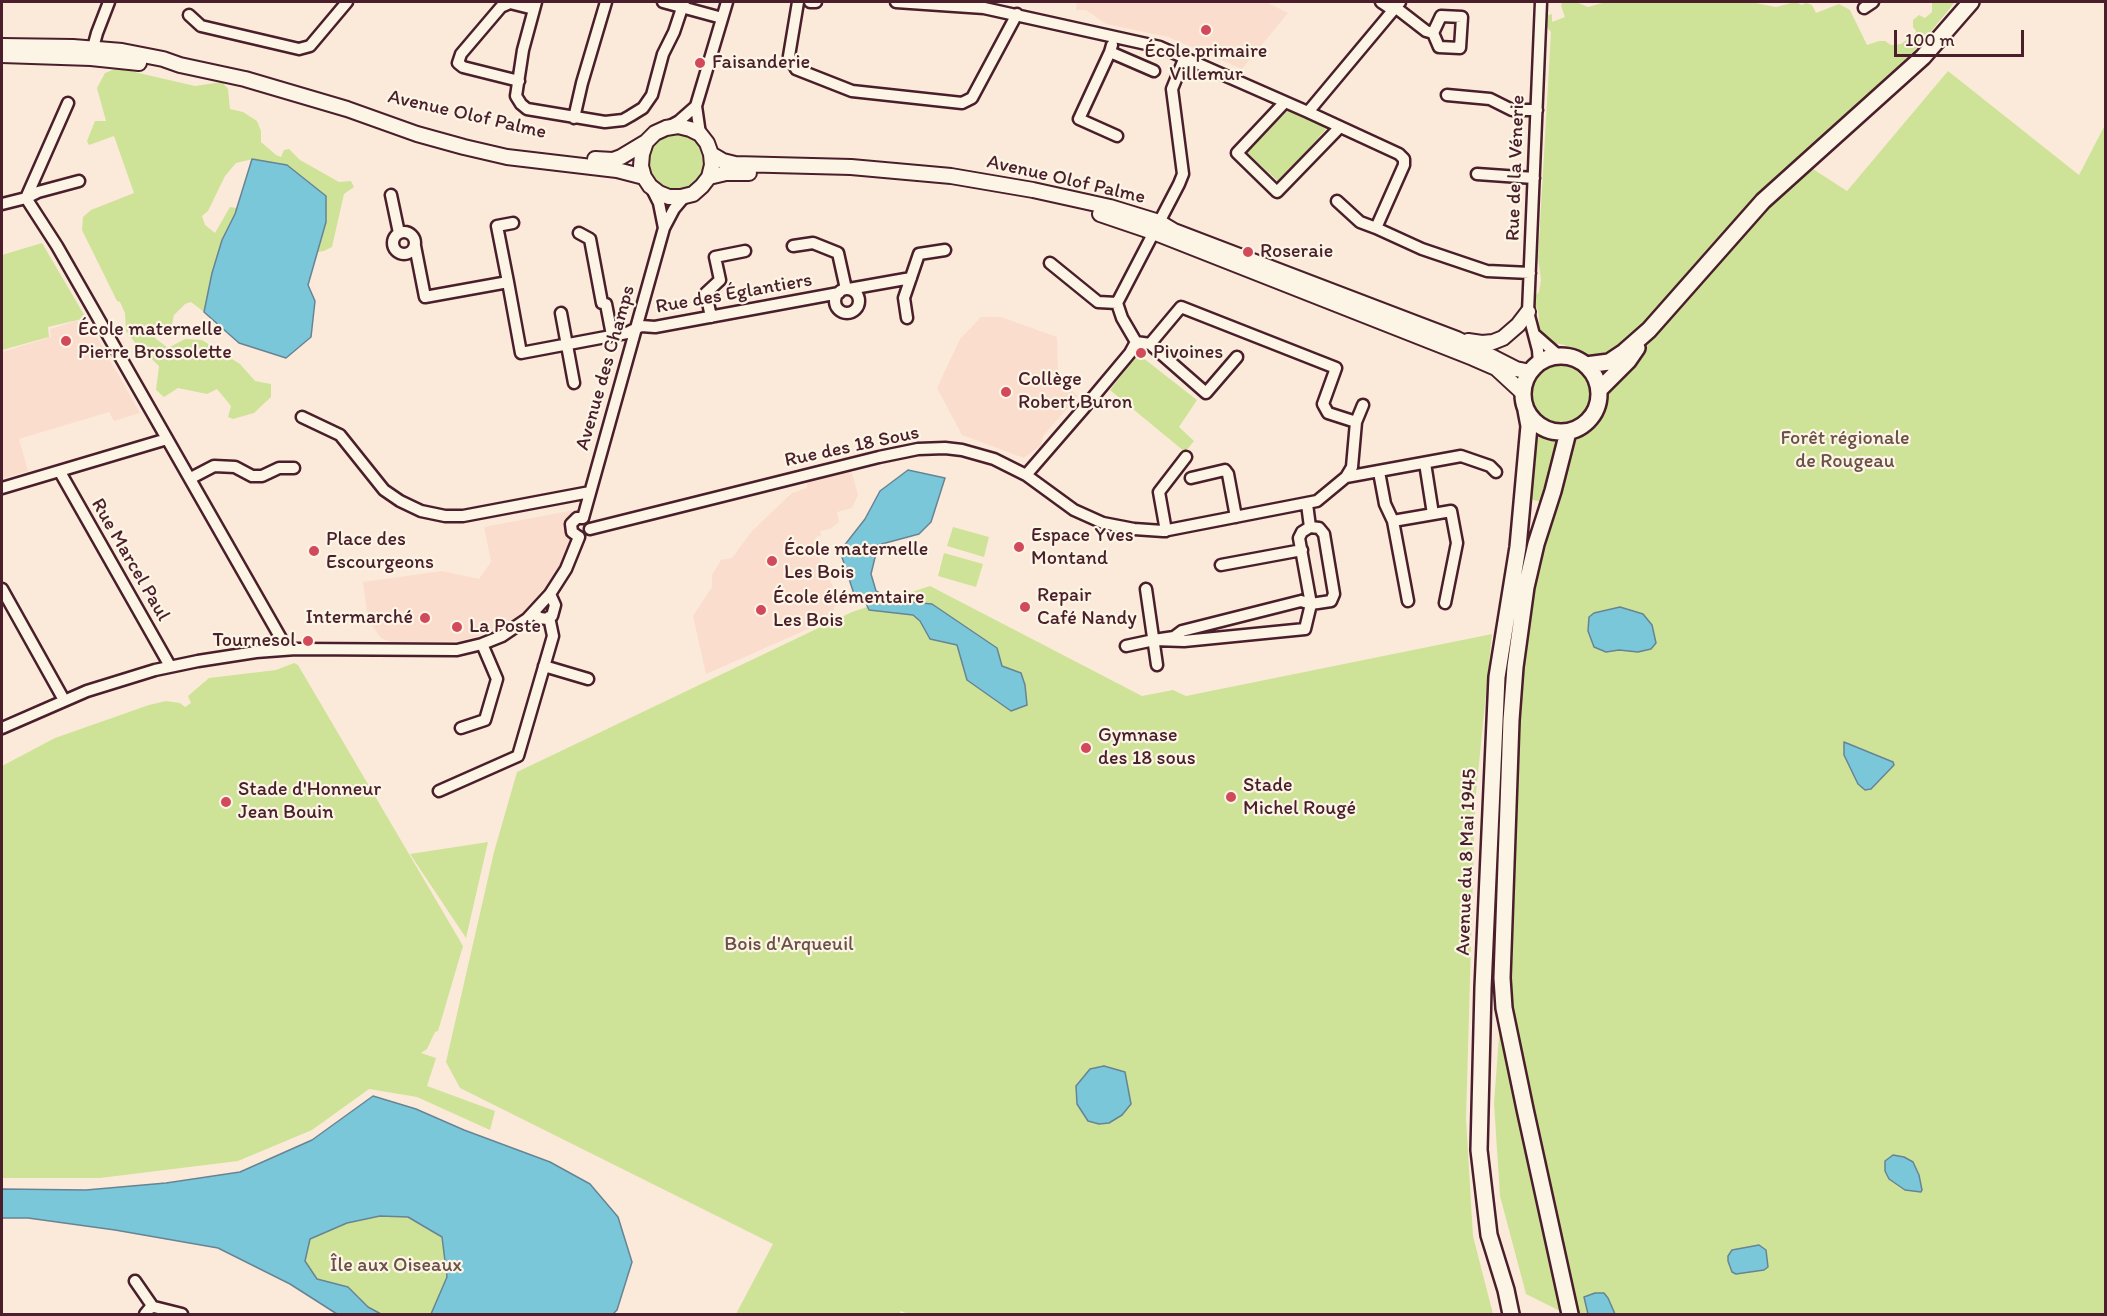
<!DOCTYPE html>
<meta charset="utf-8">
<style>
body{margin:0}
#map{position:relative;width:2107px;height:1316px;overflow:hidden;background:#fbeada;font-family:Itim,sans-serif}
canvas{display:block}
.frame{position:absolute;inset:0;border:3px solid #4a1f2b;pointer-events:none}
.scale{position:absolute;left:1894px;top:30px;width:130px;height:27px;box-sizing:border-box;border:3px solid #4a1f2b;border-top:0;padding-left:8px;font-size:18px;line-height:21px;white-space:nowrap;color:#4a1f2b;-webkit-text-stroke:4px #fcf5e5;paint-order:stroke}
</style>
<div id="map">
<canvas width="2107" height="1316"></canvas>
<div class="frame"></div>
<div class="scale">100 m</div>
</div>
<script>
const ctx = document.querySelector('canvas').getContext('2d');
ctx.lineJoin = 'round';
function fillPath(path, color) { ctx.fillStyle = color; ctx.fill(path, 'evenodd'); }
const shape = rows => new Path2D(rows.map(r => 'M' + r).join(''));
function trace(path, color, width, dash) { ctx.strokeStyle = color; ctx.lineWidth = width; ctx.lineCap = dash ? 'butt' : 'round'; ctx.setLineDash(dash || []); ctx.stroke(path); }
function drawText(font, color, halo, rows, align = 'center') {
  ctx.font = font + ' Itim,sans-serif'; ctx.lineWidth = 4.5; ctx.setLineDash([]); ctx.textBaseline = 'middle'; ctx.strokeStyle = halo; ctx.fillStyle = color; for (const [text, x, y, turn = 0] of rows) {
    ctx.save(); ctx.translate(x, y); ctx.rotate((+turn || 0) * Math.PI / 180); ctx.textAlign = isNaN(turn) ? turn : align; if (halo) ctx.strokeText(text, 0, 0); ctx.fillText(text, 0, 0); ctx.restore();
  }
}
fillPath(shape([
 [1077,2,1266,2,1288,13,1242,69,1168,37,1106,24,1086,10,1076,10],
 [981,317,1001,317,1057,337,1058,370,1068,387,1078,396,1043,436,1041,445,1024,458,962,435,937,388,960,339],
 [86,318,140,413,114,421,109,412,19,439,28,471,2,479,2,352,51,337,50,329],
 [851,470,858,495,852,508,837,512,839,522,830,529,820,531,821,536,816,537,822,571,828,576,839,600,838,604,834,607,833,618,706,674,693,616,712,587,712,575,721,560,732,558,752,531,792,493,807,488,807,483],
 [580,509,561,566,547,589,530,608,509,624,486,634,460,641,392,643,381,638,368,620,363,582,442,571,479,579,491,562,484,527]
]), '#faddcc');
fillPath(shape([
 [1562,2,1576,2,1588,7,1606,2,1750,2,1776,7,1795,2,1802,5,1806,3,1812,5,1816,13,1839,4,1850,10,1867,45,1879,41,1885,41,1891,45,1901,44,1909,38,1909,35,1914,35,1916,31,1913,27,1913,20,1919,15,1925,18,1932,12,1932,2,1955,2,1919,46,1804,158,1813,169,1847,191,1948,71,2079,175,2105,125,2105,1314,1615,1314,1608,1298,1584,1297,1588,1314,1566,1314,1526,1294,1500,1196,1494,1103,1510,890,1520,666,1530,586,1552,504,1533,500,1528,497,1533,477,1528,466,1526,392,1532,374,1546,362,1558,359,1576,363,1587,358,1565,345,1546,342,1540,335,1538,310,1534,306,1535,296,1539,292,1541,280,1538,258,1551,32,1546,26,1545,16,1552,14,1552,22,1565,17,1561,6],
 [117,68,195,86,222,82,228,89,230,109,243,112,257,121,261,131,261,142,276,155,281,157,284,150,289,149,300,160,339,182,351,181,354,187,344,194,332,247,324,251,318,252,326,222,253,159,236,163,225,176,208,211,202,216,205,225,215,233,230,207,237,208,212,273,204,312,191,302,185,304,174,315,172,324,167,329,161,327,155,331,155,338,168,348,185,339,202,340,240,364,255,381,271,384,271,397,254,413,233,419,228,417,231,406,217,389,207,394,178,388,164,397,156,390,159,366,137,345,126,331,125,313,120,302,117,301,82,230,83,217,91,210,134,193,114,136,89,145,87,141,95,121,106,121,97,88,105,73],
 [1289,110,1327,128,1279,182,1245,151],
 [668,133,681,133,692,138,700,148,704,160,702,173,695,184,679,192,660,190,644,171,652,141],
 [42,243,86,318,48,327,49,337,2,350,2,255],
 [1138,354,1197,400,1179,427,1194,441,1185,452,1110,390],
 [953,527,989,537,984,557,947,546],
 [944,553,983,564,976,587,938,576],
 [930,586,1142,696,1173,690,1186,696,1492,634,1475,803,1466,1119,1473,1236,1493,1314,908,1314,901,1311,899,1314,736,1314,773,1244,460,1088,446,1062,494,852,517,772,852,612],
 [294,663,298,665,463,946,438,1031,435,1032,427,1049,421,1053,436,1058,427,1086,495,1111,490,1130,417,1097,369,1089,312,1130,238,1161,100,1178,2,1178,2,766,55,738,149,705,166,701,180,703,185,707,191,703,188,696,209,678,276,670],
 [488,842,466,938,410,854],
 [380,1216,408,1217,442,1237,447,1277,431,1314,381,1314,368,1307,348,1287,317,1279,305,1261,310,1239,347,1223]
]), '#cee398');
const water = shape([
 [252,159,287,165,326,196,326,222,308,285,315,301,311,337,286,358,239,343,204,312,212,273,222,240,235,214,252,159],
 [908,470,945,478,931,522,919,534,878,545,871,574,876,591,887,597,900,601,932,604,997,648,1002,666,1021,673,1025,685,1027,705,1011,711,967,680,957,645,930,639,920,621,913,615,869,610,864,599,854,594,840,551,865,519,880,491,908,470],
 [1620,607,1643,614,1652,625,1656,643,1651,649,1638,652,1619,650,1606,652,1594,647,1588,631,1589,617,1594,613,1620,607],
 [1844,742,1893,762,1894,765,1871,789,1865,790,1858,784,1844,755,1844,742],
 [1104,1066,1125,1072,1131,1104,1122,1115,1109,1123,1099,1124,1088,1121,1077,1104,1076,1086,1090,1069,1104,1066],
 [373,1096,416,1109,464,1130,550,1162,590,1184,618,1217,632,1262,617,1310,613,1314,431,1314,447,1277,442,1237,408,1217,380,1216,347,1223,310,1239,305,1261,317,1279,348,1287,368,1307,381,1314,337,1314,290,1284,218,1248,115,1230,28,1218,2,1218,2,1189,86,1190,166,1183,240,1172,312,1140,373,1096],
 [1893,1155,1904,1157,1913,1162,1919,1175,1922,1190,1921,1192,1905,1190,1889,1179,1885,1171,1885,1161,1893,1155],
 [1759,1245,1766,1250,1768,1267,1764,1270,1736,1274,1732,1272,1728,1261,1728,1256,1732,1250,1759,1245],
 [1595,1293,1604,1293,1608,1298,1615,1314,1588,1314,1584,1297,1595,1293]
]);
fillPath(water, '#7bc7da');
trace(water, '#678494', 1.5);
const minor = shape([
 [536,2,523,50,516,96,521,104,527,109,605,122,623,120,630,116,643,108,652,95,663,54,674,32,684,2],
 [663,2,722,18],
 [798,2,789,56,796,69,852,91,962,103,972,98,1017,14],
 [810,2,816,2],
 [896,2,984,8,1160,47,1308,112,1400,2],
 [1381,2,1393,10],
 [1395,7,1426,31,1433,33],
 [1864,8,1873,2],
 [189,15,201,26,299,49,310,46,347,2],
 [1441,16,1462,17,1460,48,1439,47,1433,33,1441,16],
 [1112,45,1110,52,1154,71],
 [1110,52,1079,119,1117,136],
 [91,55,97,33,109,2],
 [519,81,463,67,458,63,461,54,501,7,510,3,534,9],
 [1447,95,1490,99,1512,110,1537,110],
 [1285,102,1237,153,1277,192,1340,127],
 [68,103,26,198,57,246,287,649],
 [1308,112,1399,154,1404,159,1404,165,1376,228,1422,249,1487,271,1530,273],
 [574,118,582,83,606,2],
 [670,126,679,121,696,106],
 [700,134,696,106,727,2],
 [1477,174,1534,178],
 [652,189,659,203,664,228],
 [391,195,399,233],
 [1337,201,1360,222,1376,228],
 [2,204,26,198,38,192,79,181],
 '393 243a11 11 0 1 1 22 0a11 11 0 1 1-22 0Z',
 [579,233,590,239,602,303,606,304,612,335],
 [415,246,425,297,508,282,521,353,627,333,641,326,655,327,839,293],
 [793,246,813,243,838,253,846,289],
 [1050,263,1098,302,1117,303],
 [508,282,497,226,513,223],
 [849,289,911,278],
 '835 301a12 12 0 1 1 24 0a12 12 0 1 1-24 0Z',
 [561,313,574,383],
 [711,317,706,293,720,280,715,257,745,251],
 [907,318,904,298,919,254,945,250],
 [1535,335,1559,356],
 [1136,342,1150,344,1181,307,1336,368,1323,404,1328,413,1356,422],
 [1150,344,1206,393,1237,357],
 [1539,363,1538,350,1528,312,1541,2],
 [302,417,340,435,384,490,400,501,421,511,445,516,463,516,590,492],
 [1425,463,1433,514],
 [60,472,170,666],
 [1379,472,1385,504,1393,521,1451,511,1457,543,1445,603],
 [1026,475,1084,408,1130,353,1136,342,1122,318,1117,303,1179,184,1183,174,1172,89,1185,57],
 [1346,477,1461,456,1490,466,1496,472],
 [191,478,214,466,235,467,252,476,262,476,279,468,294,468],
 [1191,478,1225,470,1228,474,1236,517],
 [2,488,167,439],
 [1307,504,1310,527],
 [583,518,664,228,674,209,685,196],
 [1393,521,1408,601],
 [1310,527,1319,528,1324,534,1334,594,1331,601,1311,604,1299,538,1302,532,1310,527],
 [590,529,879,457,918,449,945,448,962,450,994,459,1026,475,1074,510,1103,523,1134,529,1163,531,1317,501,1346,477,1352,467,1356,422,1363,405],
 [1166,531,1159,492,1186,457],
 [579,537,572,532,571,524,577,518,583,518],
 [1221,565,1302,550],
 [2,589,64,700],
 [1146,589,1157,665],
 [1301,601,1311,604,1305,629,1184,641,1154,640,1174,637,1182,631,1301,601],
 [533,613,540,618,547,619,552,616,555,605,550,594],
 [1126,646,1154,640],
 [544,666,588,679],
 [2,728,87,691,155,670,198,661,256,652,296,649,457,650,482,644,502,636,527,619,550,594,566,569,579,537],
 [461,728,485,720,497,679,482,644],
 [439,791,518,756,553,636,549,617],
 [135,1281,153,1307],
 [145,1314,150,1308,154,1307,182,1314]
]);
const secondary = shape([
 [2,46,73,47,122,51,163,59,180,65,245,79,347,109,417,134,464,147,507,157,617,170,644,177],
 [2,55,91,58,139,63],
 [711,154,723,161,735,164,851,167,951,176,1033,190,1110,207,1159,222,1174,231,1428,328,1457,339,1516,369,1530,372],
 [595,159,613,160,621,157,646,142,655,133,666,128,678,126,690,129,700,134,707,143,711,154,712,165,709,177,702,186,693,194,681,197,669,197,659,193,650,186,644,177,641,166,642,154,646,142],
 [709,177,726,173,749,173],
 [1100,214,1153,232,1473,358,1496,368,1522,392],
 [1468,341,1482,343,1493,342,1503,338,1518,325,1528,312]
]);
const primary = shape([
 '1523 394a38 38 0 1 1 76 0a38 38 0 1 1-76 0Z',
 [1586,365,1609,362,1624,352,1649,330,1763,201,1923,57,1971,2],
 [1599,390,1628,361,1637,348],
 [1568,432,1553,491,1536,544,1526,587,1515,667,1511,720,1502,978,1504,1008,1525,1109,1570,1314],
 [1511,1314,1506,1290,1489,1235,1479,1150,1483,988,1497,677,1518,547,1529,426,1526,410]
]);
trace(minor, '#4a1f2b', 15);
trace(secondary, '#4a1f2b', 18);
trace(primary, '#4a1f2b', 20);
trace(minor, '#fcf5e5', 10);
trace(secondary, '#fcf5e5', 14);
trace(primary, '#fcf5e5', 15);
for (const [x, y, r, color] of [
 [1206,30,6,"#d1495b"],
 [700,63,6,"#d1495b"],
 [1248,252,6,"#d1495b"],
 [66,341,6,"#d1495b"],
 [1141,353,6,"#d1495b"],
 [1006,392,6,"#d1495b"],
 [1019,547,6,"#d1495b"],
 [314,551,6,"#d1495b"],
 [772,561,6,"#d1495b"],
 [1025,607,6,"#d1495b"],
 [761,610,6,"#d1495b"],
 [425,618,6,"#d1495b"],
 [457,627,6,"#d1495b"],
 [308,641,6,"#d1495b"],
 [1086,748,6,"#d1495b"],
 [1231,797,6,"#d1495b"],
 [226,802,6,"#d1495b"]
]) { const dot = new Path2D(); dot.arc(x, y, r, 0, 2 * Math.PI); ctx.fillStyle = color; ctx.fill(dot); trace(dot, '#fcf5e5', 2); }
drawText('20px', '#4a1f2b', '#fcf5e5', [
 ["École primaire",1206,52,"center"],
 ["Villemur",1206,75,"center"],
 ["Faisanderie",712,63],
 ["Roseraie",1260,252],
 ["École maternelle",78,330],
 ["Pierre Brossolette",78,353],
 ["Pivoines",1153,353],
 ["Collège",1018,380],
 ["Robert Buron",1018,403],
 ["Espace Yves",1031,536],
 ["Montand",1031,559],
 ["Place des",326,540],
 ["Escourgeons",326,563],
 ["École maternelle",784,550],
 ["Les Bois",784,573],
 ["Repair",1037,596],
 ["Café Nandy",1037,619],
 ["École élémentaire",773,598],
 ["Les Bois",773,621],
 ["Intermarché",413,618,"right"],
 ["La Poste",469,627],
 ["Tournesol",296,641,"right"],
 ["Gymnase",1098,736],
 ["des 18 sous",1098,759],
 ["Stade",1243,786],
 ["Michel Rougé",1243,809],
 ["Stade d'Honneur",238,790],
 ["Jean Bouin",238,813]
], 'left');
drawText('20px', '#4a1f2b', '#fcf5e5', [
 ["Avenue Olof Palme",467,115,13],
 ["Rue de la Vénerie",1516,168,-88],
 ["Avenue Olof Palme",1066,180,13],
 ["Rue des Églantiers",734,294,-10],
 ["Avenue des Champs",606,368,-74],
 ["Rue des 18 Sous",852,447,-12],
 ["Rue Marcel Paul",130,560,60],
 ["Avenue du 8 Mai 1945",1467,862,-88]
]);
drawText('20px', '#6b5046', '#fcf5e5', [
 ["Forêt régionale",1845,439],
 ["de Rougeau",1845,462],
 ["Bois d'Arqueuil",789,945],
 ["Île aux Oiseaux",396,1266]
]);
</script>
